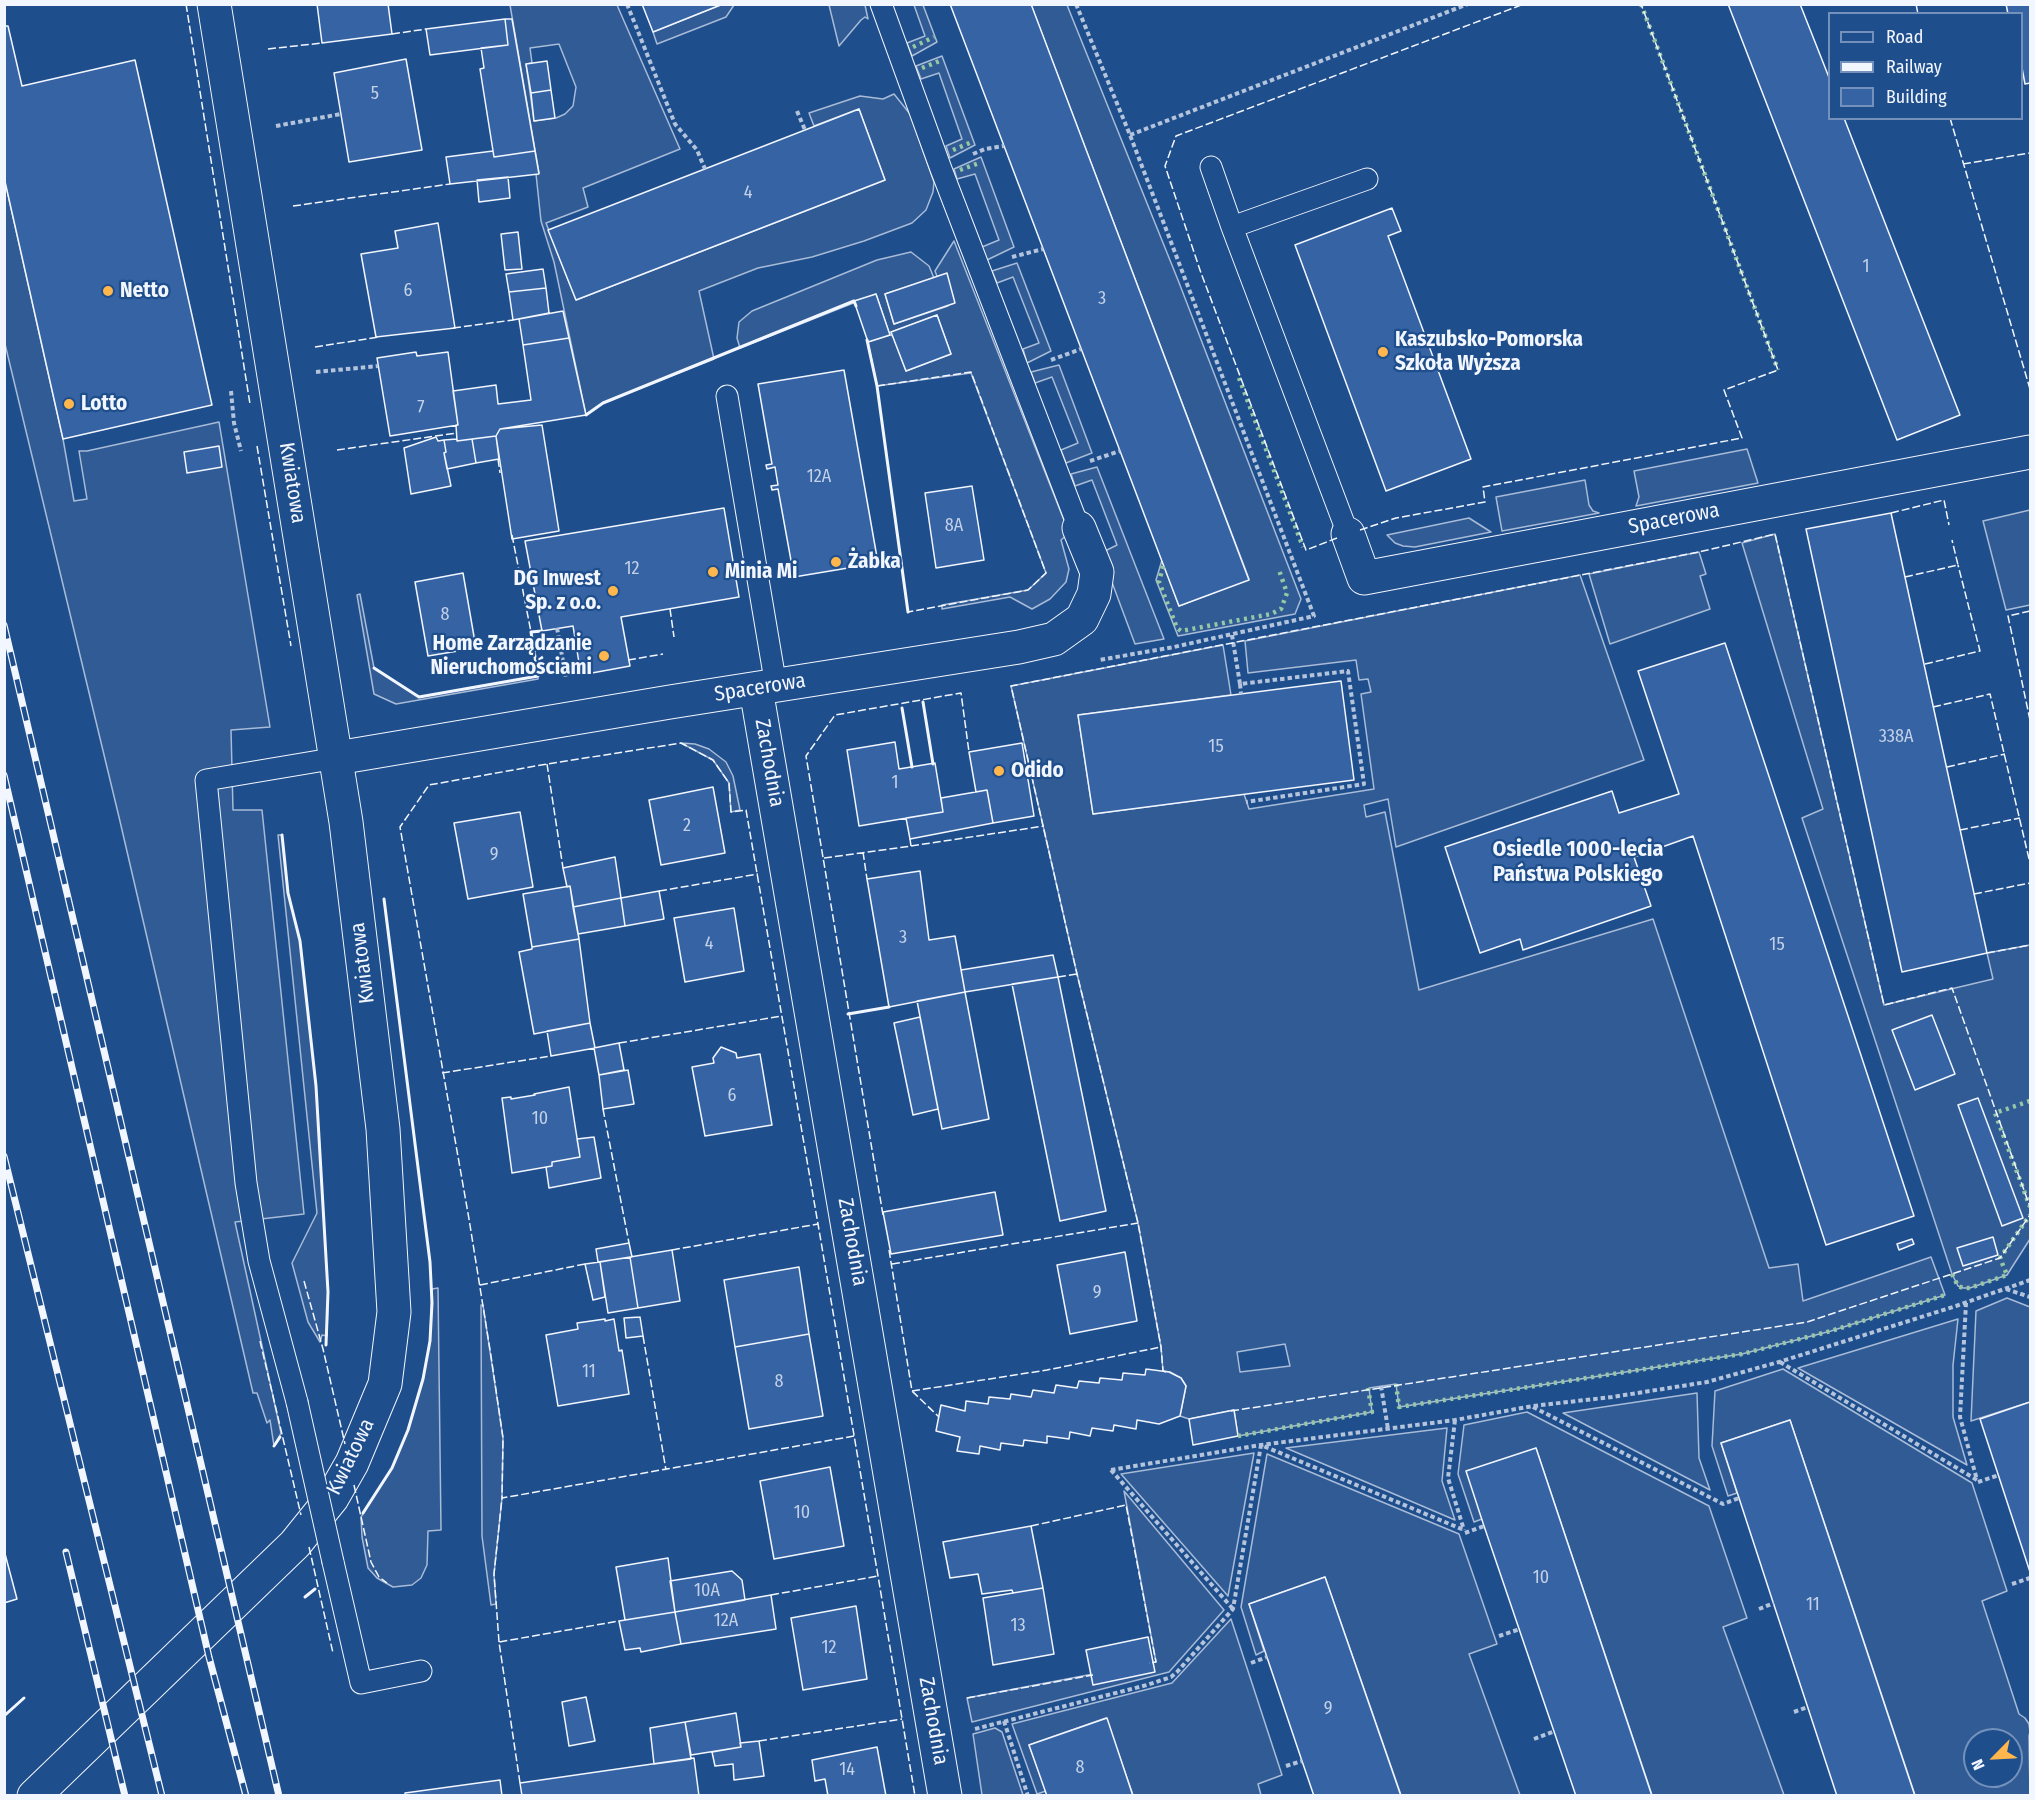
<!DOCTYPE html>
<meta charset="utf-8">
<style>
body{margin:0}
#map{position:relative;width:2035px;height:1800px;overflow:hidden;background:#1f4e8c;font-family:"Fira Sans Condensed",sans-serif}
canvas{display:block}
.frame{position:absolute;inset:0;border:6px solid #f2f6ff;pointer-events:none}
.legend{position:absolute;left:1828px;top:12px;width:195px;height:108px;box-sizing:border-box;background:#1f4e8c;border:2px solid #7391ba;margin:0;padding:8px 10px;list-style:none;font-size:18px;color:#f2f6ff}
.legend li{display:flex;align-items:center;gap:12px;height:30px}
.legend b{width:30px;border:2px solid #7391ba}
.north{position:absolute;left:1963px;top:1728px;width:60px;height:60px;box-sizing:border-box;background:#1f4e8c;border:2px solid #7391ba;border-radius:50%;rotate:246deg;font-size:16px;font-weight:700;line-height:24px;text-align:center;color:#f2f6ff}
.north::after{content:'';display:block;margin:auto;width:21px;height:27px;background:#ffb74d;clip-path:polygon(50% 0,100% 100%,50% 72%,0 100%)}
</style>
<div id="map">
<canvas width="2035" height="1800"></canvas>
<div class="frame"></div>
<ul class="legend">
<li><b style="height:8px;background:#1f4e8c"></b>Road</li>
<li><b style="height:8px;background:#f2f6ff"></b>Railway</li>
<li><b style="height:16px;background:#3563a3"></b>Building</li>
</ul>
<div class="north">N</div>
</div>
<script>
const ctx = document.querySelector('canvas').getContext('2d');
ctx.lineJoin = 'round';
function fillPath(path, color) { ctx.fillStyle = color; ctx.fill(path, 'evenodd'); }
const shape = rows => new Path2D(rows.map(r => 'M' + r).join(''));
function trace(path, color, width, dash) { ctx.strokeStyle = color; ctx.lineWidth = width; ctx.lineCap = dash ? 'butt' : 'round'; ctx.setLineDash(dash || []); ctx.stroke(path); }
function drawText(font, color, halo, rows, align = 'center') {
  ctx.font = font + ' "Fira Sans Condensed",sans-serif'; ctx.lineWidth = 4.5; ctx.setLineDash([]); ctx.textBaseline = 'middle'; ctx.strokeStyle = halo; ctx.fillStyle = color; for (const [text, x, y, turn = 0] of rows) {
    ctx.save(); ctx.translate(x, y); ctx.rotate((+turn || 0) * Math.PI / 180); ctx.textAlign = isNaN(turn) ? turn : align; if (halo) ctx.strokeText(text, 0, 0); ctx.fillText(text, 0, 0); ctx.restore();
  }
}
const built = shape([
 [723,4,734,5,726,17,657,44,653,32,723,4],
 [510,5,617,5,680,149,583,188,588,207,546,223,576,300,885,180,859,109,814,126,809,113,860,96,883,99,894,94,910,114,934,182,933,192,926,210,912,223,864,241,812,257,758,268,699,291,714,359,603,403,586,415,554,262,541,221,536,174,539,173,510,5],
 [559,44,576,87,573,106,565,114,556,118,534,121,526,64,532,63,530,48,559,44],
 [829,5,865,5,868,19,865,17,861,20,839,46,829,5],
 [914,5,923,5,937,42,912,56,907,43,925,36,914,5],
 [1031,5,1067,5,1178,280,1301,599,1295,614,1178,636,1156,580,1162,560,1179,606,1249,579,1031,5],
 [942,56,975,145,950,158,946,146,962,139,939,73,921,79,916,66,942,56],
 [981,157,1014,247,987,260,982,247,999,240,975,174,957,179,954,169,981,157],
 [4,177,63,439,74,501,87,499,79,451,87,451,219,422,270,727,231,730,233,810,262,810,304,1214,235,1222,281,1433,274,1446,270,1420,267,1423,257,1393,253,1393,119,817,5,344,4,177],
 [954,241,1069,533,1061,540,1069,569,1066,582,1050,599,1032,609,1010,597,942,609,942,605,1028,590,1046,573,971,373,877,386,868,342,890,335,893,336,906,371,951,354,937,315,889,333,876,294,740,348,737,338,739,322,752,311,877,260,911,252,929,266,934,278,885,294,894,324,948,306,935,271,954,241],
 [1017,263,1051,351,1027,363,1023,349,1039,343,1013,277,997,283,992,271,1017,263],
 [1059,365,1092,453,1066,463,1061,450,1078,443,1052,377,1035,383,1031,372,1059,365],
 [1747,449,1758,483,1636,506,1639,497,1634,471,1747,449],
 [1097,467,1164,639,1135,644,1101,553,1117,545,1092,480,1075,486,1071,474,1097,467],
 [1585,480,1589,505,1593,511,1599,513,1502,531,1496,497,1585,480],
 [2030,510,2030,605,2006,610,1983,521,2030,510],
 [1469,518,1491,532,1415,547,1403,546,1395,543,1387,535,1469,518],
 [1775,534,1884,1005,1993,979,1987,953,2030,945,2030,1239,2007,1275,1970,1288,1963,1288,1958,1286,1952,1274,1802,818,1823,809,1742,543,1775,534],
 [1699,552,1706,574,1700,576,1710,609,1610,644,1589,574,1699,552],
 [1580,575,1644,760,1396,847,1388,799,1364,805,1366,817,1385,812,1419,990,1653,919,1769,1268,1798,1264,1803,1301,1931,1257,1945,1295,1831,1331,1742,1354,1399,1407,1396,1384,1369,1388,1372,1412,1238,1436,1234,1410,1189,1419,1180,1416,1186,1386,1181,1378,1170,1372,1163,1371,1161,1347,1138,1223,1077,974,1011,686,1223,645,1231,695,1078,715,1093,814,1244,794,1249,809,1374,789,1361,694,1371,692,1368,679,1359,680,1356,660,1248,673,1245,641,1580,575],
 [1285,1344,1290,1366,1240,1372,1237,1352,1285,1344],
 [360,594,374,668,419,697,538,676,538,679,396,704,374,694,357,595,360,594],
 [681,743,695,744,709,749,726,762,733,776,740,810,731,812,729,783,713,760,681,743],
 [278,835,282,835,288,893,300,941,316,1086,328,1292,327,1336,322,1335,320,1342,308,1322,292,1263,317,1213,278,835],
 [438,1288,441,1530,428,1531,427,1565,421,1578,412,1585,393,1587,377,1578,368,1568,362,1537,361,1517,392,1468,408,1430,423,1379,430,1341,432,1289,438,1288],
 [2007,1298,2030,1307,2030,1402,1971,1421,1976,1311,2007,1298],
 [481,1305,483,1305,503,1438,502,1498,494,1574,496,1604,491,1605,482,1536,481,1305],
 [1958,1319,1953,1365,1953,1417,1967,1465,1798,1368,1958,1319],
 [1783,1369,1972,1483,2007,1591,1982,1601,2019,1714,2025,1718,2029,1724,2030,1732,2029,1736,2030,1795,1915,1795,1790,1420,1721,1443,1737,1493,1728,1496,1712,1446,1715,1391,1783,1369],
 [1975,1740,2011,1740,2011,1776,1975,1776,1975,1740],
 [1697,1393,1699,1458,1710,1490,1563,1413,1697,1393],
 [1527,1412,1709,1506,1747,1618,1723,1627,1784,1795,1652,1795,1536,1448,1482,1519,1474,1522,1458,1474,1464,1425,1527,1412],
 [1447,1428,1442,1481,1455,1520,1286,1448,1447,1428],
 [1254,1453,1228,1596,1121,1474,1254,1453],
 [1267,1454,1459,1534,1497,1644,1469,1654,1520,1795,1401,1795,1325,1577,1249,1604,1264,1651,1256,1655,1241,1607,1267,1454],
 [1124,1491,1224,1610,1169,1672,972,1722,967,1698,1156,1662,1124,1491],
 [1231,1619,1282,1775,1258,1784,1261,1795,1133,1795,1106,1718,1029,1745,1046,1791,1037,1794,1012,1724,1172,1683,1231,1619],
 [995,1728,1002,1732,1023,1795,982,1795,973,1734,995,1728]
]);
fillPath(built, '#305b95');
trace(built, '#a8bbd7', 1.5);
const building = shape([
 [317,4,388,4,392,34,322,43,317,4],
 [642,4,723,4,653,32,642,4],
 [950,4,1031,4,1249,580,1179,606,950,4],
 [1728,4,1800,4,1830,80,1830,118,1844,118,1960,415,1897,440,1728,4],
 [2006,4,2030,4,2030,83,2025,84,2022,68,2022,14,2008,14,2006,4],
 [505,19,508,45,430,55,426,29,505,19],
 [505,19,512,19,535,151,494,157,480,69,484,68,481,48,508,45,505,19],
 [4,26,8,26,22,86,135,60,212,405,63,439,4,177,4,26],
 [406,59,422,150,349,162,334,73,406,59],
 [547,61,551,90,531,93,526,64,547,61],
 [551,90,555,118,534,121,531,93,551,90],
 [859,109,885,180,576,300,548,230,859,109],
 [493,151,494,157,535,151,539,174,450,184,446,157,493,151],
 [508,177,510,198,479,202,477,180,508,177],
 [1392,208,1401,231,1388,236,1471,459,1386,491,1295,245,1392,208],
 [438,223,455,328,376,337,361,254,398,248,395,231,438,223],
 [518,232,522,269,505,270,501,234,518,232],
 [543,269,546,288,509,292,506,274,543,269],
 [947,273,955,303,894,324,885,294,947,273],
 [546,288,549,313,513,320,509,292,546,288],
 [876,294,890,335,868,342,854,301,876,294],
 [563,311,569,338,523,345,519,319,563,311],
 [937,315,951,354,906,371,891,332,937,315],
 [569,338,586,415,500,429,496,436,457,441,456,425,458,425,453,391,496,385,498,404,531,400,523,345,569,338],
 [416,352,417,356,448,352,458,425,390,436,377,358,416,352],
 [844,370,878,563,794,577,778,489,772,490,771,486,778,485,775,467,767,469,766,465,772,464,758,384,844,370],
 [542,425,559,531,512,539,496,436,500,429,542,425],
 [496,436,499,459,476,463,472,439,496,436],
 [436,437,438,441,444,440,446,452,444,453,451,486,411,494,404,448,436,437],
 [457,439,457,441,472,439,476,463,447,469,444,453,446,452,444,440,457,439],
 [219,446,222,467,187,473,184,452,219,446],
 [972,486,984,560,936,568,925,493,972,486],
 [724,508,739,597,621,617,630,666,581,675,573,626,542,631,525,541,724,508],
 [1891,513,1987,953,1902,972,1806,529,1891,513],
 [463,573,476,648,428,656,415,582,463,573],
 [1725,643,1914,1216,1826,1245,1693,836,1634,857,1651,906,1523,950,1520,939,1480,953,1445,847,1612,791,1619,813,1679,794,1638,671,1725,643],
 [1341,681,1354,780,1093,814,1078,715,1341,681],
 [895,742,899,769,935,763,943,812,859,826,847,750,895,742],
 [1022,743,1034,816,993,823,987,790,976,792,969,752,1022,743],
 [713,787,725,853,661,865,649,800,713,787],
 [987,790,993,823,910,839,906,818,943,812,941,798,987,790],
 [520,812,533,887,468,899,454,823,520,812],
 [615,857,621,898,573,907,570,886,567,887,563,868,615,857],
 [920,871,929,940,955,936,965,992,889,1007,867,879,920,871],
 [570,886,579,939,532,947,523,894,570,886],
 [659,891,664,919,625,926,621,898,659,891],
 [621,898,625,926,578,934,573,907,621,898],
 [734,908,744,971,685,982,674,918,734,908],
 [579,939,590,1023,534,1034,519,952,532,949,532,947,579,939],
 [1053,955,1058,977,965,992,961,970,1053,955],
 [1058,977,1106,1211,1060,1221,1012,984,1058,977],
 [965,992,989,1119,942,1129,917,1001,965,992],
 [1932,1015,1955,1074,1915,1090,1892,1030,1932,1015],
 [920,1017,938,1109,913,1115,894,1023,920,1017],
 [590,1023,595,1048,551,1056,547,1031,590,1023],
 [619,1043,624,1070,599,1075,594,1048,619,1043],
 [721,1047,736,1053,737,1058,760,1054,772,1125,705,1136,692,1067,714,1063,713,1058,721,1047],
 [628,1070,634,1104,603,1109,599,1075,628,1070],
 [569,1087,580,1157,552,1162,552,1166,512,1173,502,1098,511,1097,511,1099,535,1095,534,1094,569,1087],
 [1978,1098,2023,1218,2002,1226,1958,1105,1978,1098],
 [594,1137,601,1178,549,1188,546,1167,552,1166,552,1162,580,1157,577,1139,594,1137],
 [995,1192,1003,1235,891,1254,883,1212,995,1192],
 [1993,1237,1998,1255,1963,1266,1957,1248,1993,1237],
 [1912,1239,1914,1244,1899,1250,1897,1244,1912,1239],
 [629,1243,632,1257,598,1262,596,1249,629,1243],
 [672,1250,680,1301,638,1308,630,1257,672,1250],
 [1125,1252,1137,1321,1070,1334,1057,1265,1125,1252],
 [630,1257,638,1308,608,1313,600,1262,630,1257],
 [600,1262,605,1297,593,1300,585,1264,600,1262],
 [799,1267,809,1334,735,1347,724,1280,799,1267],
 [640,1317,643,1336,626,1338,624,1318,640,1317],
 [605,1319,605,1321,614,1319,619,1351,622,1350,629,1394,558,1406,546,1335,578,1329,577,1323,605,1319],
 [809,1334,823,1416,749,1429,735,1347,809,1334],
 [1146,1369,1169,1372,1181,1378,1186,1386,1180,1416,1159,1424,1137,1420,1136,1429,1114,1425,1113,1431,1092,1428,1090,1436,1070,1432,1069,1439,1047,1436,1047,1443,1024,1440,1023,1446,1001,1443,1000,1450,980,1446,979,1454,957,1451,960,1437,936,1431,941,1405,965,1411,966,1401,988,1404,989,1397,1010,1399,1011,1394,1031,1397,1033,1390,1054,1393,1056,1385,1077,1388,1079,1381,1099,1383,1100,1378,1122,1380,1123,1373,1145,1375,1146,1369],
 [2030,1402,2030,1572,1980,1419,2030,1402],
 [1234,1410,1238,1436,1193,1445,1189,1419,1234,1410],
 [1790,1420,1915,1796,1837,1796,1772,1599,1721,1443,1790,1420],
 [1536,1448,1652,1796,1576,1796,1484,1526,1466,1471,1536,1448],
 [830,1467,844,1546,774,1559,760,1481,830,1467],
 [1031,1526,1043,1588,1013,1593,1012,1590,982,1594,978,1574,950,1578,943,1542,1031,1526],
 [4,1550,17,1599,4,1603,4,1550],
 [668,1558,675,1612,625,1620,616,1567,668,1558],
 [732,1571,742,1580,745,1600,675,1612,670,1581,732,1571],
 [1325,1577,1401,1796,1314,1796,1302,1761,1249,1604,1325,1577],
 [1043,1588,1054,1654,993,1665,983,1598,1043,1588],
 [771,1595,776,1629,681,1644,675,1612,771,1595],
 [856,1606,867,1679,803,1690,791,1618,856,1606],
 [675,1612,681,1644,641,1652,640,1648,625,1650,619,1621,675,1612],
 [1148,1637,1155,1672,1093,1685,1086,1650,1148,1637],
 [586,1697,595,1741,569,1746,562,1702,586,1697],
 [736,1713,741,1747,691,1755,685,1722,736,1713],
 [1107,1718,1133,1796,1047,1796,1029,1745,1107,1718],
 [685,1722,691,1759,654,1764,650,1728,685,1722],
 [759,1741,764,1776,734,1780,733,1764,715,1766,712,1752,741,1747,740,1743,759,1741],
 [877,1747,886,1796,828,1796,825,1779,815,1781,812,1760,877,1747],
 [694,1758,699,1796,522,1796,520,1783,694,1758],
 [500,1780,502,1796,405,1796,405,1793,500,1780]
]);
fillPath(building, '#3563a3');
trace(building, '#f2f6ff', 1.5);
const lane = shape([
 [881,4,941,169,1079,528],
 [1211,167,1232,227],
 [727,396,776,686],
 [1348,534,1232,227,1367,179],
 [297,1402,259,1261,246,1183,206,780,337,758],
 [333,1562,361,1683,421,1671]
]);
const street = shape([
 [1348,534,1364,578,2030,452],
 [756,689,945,1796],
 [337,758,670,702,1019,647,1054,639,1082,619,1094,594,1097,572,1079,528]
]);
const secondary = shape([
 [34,1796,295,1544,332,1498,352,1463,385,1384,394,1312,383,1129,346,822,214,4]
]);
trace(lane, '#f2f6ff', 23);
trace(street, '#f2f6ff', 35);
trace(secondary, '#f2f6ff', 35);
trace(shape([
 [627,4,675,124,697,150,705,169],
 [1076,4,1130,135,1314,616,1174,647,1099,660],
 [797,111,805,130],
 [276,126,341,114],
 [1130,135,1468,4],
 [973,154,985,149,1004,146],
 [1012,257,1043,249],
 [1051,360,1081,349],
 [316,372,378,366],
 [231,391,234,423,241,451],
 [1090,461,1120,451],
 [557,628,566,678],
 [1232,635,1240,684,1348,671,1364,784,1246,802],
 [1240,684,1241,694],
 [2006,1289,2030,1297],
 [1780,1362,1977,1480,1960,1417,1966,1303],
 [1381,1386,1388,1429],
 [1533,1407,1723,1504,1739,1498],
 [1455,1420,1448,1478,1464,1530],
 [1111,1470,1261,1445,1455,1420,1533,1406,1612,1397,1707,1382,1779,1362,1956,1306,2030,1280],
 [1111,1470,1233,1609],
 [1978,1482,1999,1475],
 [1465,1533,1484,1526],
 [2012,1584,2030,1578],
 [1759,1609,1774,1603],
 [1499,1636,1520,1629],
 [1251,1663,1267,1657],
 [1794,1712,1808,1707],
 [1004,1721,1028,1796],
 [975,1729,1147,1685,1171,1677,1177,1672,1233,1609,1261,1445,1464,1530],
 [1534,1739,1555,1731],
 [1286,1766,1302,1761]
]), '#b3c4dc', 4, [4.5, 3]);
trace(lane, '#1f4e8c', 21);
trace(street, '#1f4e8c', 33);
trace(secondary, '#1f4e8c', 33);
const rail = shape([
 [4,625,279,1796],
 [4,775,209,1657,246,1796],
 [4,1156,162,1796],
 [66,1552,125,1796]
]);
trace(rail, '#f2f6ff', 7);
trace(rail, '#1f4e8c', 4.5, [14]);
const laneBridge = shape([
 [297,1402,333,1562]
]);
trace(laneBridge, '#f2f6ff', 23, []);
trace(laneBridge, '#1f4e8c', 21);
trace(shape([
 [1641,4,1778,370],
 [913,47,934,37],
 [922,68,942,60],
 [953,150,972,142],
 [960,170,979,163],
 [1239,378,1303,547],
 [1163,566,1159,582,1177,628,1181,631,1271,614,1281,609,1287,593,1279,570],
 [2030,1101,1995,1113,2030,1207],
 [1952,1274,1958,1286,1963,1288,1970,1288,2007,1275,2000,1258,2030,1215],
 [1396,1384,1399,1407,1742,1354,1831,1331,1945,1295],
 [1238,1436,1372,1412,1368,1388]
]), '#97c8a6', 4.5, [3, 4.5]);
trace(shape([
 [186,4,250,404],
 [1916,4,1918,14],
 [392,34,426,29],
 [268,49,322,43],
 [1950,118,2030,389],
 [1963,164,2030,153],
 [293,206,450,184],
 [453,328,513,320],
 [315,347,379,337],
 [877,386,971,372,1046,573,1028,590,908,612],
 [257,446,291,646],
 [337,450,457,433],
 [498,459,500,473],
 [1891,513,1944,500,1949,525],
 [1360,530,1396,518,1485,502,1483,487,1742,438,1724,390,1778,370,1641,4],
 [512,535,531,632],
 [1337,538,1306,550,1201,273,1165,166,1176,136,1524,4],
 [1905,577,1958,565,1952,540],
 [670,609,674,637],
 [2030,611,2008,616,2030,720],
 [628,660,663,654],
 [1925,664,1980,651,1958,565],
 [1933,707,1990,694,2030,863],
 [547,764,563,868],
 [1947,767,2005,754],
 [1960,830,2020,818],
 [911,846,1044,826],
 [863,852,867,879],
 [824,858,911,846,910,839],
 [659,891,758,874],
 [1974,894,2030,883],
 [1987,953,2030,945],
 [1058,977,1077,974],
 [619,1043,782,1016],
 [442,1073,551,1056],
 [603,1109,629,1243],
 [883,1215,806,756,835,715,961,693,969,752],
 [672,1250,818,1224],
 [889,1250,912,1391,939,1417],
 [892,1264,1138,1223],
 [304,1281,323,1349,345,1444],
 [480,1285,585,1264],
 [643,1336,666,1470],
 [260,1341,301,1515],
 [1166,1372,1163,1371,1161,1347,1138,1223,1077,974,1011,686,1699,552,1775,534,1884,1005,1952,988,2030,1207],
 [912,1391,1047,1370,1161,1347],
 [1231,1411,1807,1322,2000,1258,2030,1215],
 [854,1436,502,1498,503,1438,491,1356,469,1219,400,827,429,785,547,764,681,743,713,760,729,783,731,812,746,810,818,1224,878,1576,915,1796],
 [354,1485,371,1562,379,1577,387,1583],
 [1031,1526,1126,1505,1156,1662,1149,1663],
 [309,1547,333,1653],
 [771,1595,878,1576],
 [499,1642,494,1574,502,1498],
 [967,1698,1093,1675],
 [759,1741,902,1719],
 [520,1783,499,1642,619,1621]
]), '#f2f6ff', 1.5, [8, 3]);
trace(shape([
 [867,340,877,386,908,612],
 [586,415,603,403,854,301,856,306],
 [374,668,419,697,538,676,531,632,542,631],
 [923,702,933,764],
 [902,708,912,767],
 [282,835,288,893,300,941,316,1086,328,1292,326,1345],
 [848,1014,889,1007],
 [274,1446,280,1437],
 [363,1513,392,1468,408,1430,423,1379,430,1341,432,1303,430,1262,384,899],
 [305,1597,315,1589],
 [4,1716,24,1698]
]), '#f2f6ff', 3);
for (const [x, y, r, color] of [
 [108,291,6,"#ffb74d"],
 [1383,352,6,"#ffb74d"],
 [69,404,6,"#ffb74d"],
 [836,562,6,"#ffb74d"],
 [713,572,6,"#ffb74d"],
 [613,591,6,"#ffb74d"],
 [604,656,6,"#ffb74d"],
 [999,771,6,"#ffb74d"]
]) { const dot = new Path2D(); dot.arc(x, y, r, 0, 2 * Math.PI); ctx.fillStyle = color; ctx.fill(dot); trace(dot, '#1f4e8c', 2); }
drawText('18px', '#c3d1e8', null, [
 ["5",375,94],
 ["4",748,193],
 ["1",1866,267],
 ["6",408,291],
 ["3",1102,299],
 ["7",421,408],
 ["12A",819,477],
 ["8A",954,526],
 ["12",632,569],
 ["8",445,615],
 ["338A",1896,737],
 ["15",1216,747],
 ["1",895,783],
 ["2",687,826],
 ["9",494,855],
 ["3",903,938],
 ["4",709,944],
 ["15",1777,945],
 ["6",732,1096],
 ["10",540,1119],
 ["9",1097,1293],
 ["11",589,1372],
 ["8",779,1382],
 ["10",802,1513],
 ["10",1541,1578],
 ["10A",707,1591],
 ["11",1813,1605],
 ["12A",726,1621],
 ["13",1018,1626],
 ["12",829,1648],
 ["9",1328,1709],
 ["8",1080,1768],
 ["14",847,1770]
]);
drawText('bold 21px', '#f2f6ff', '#1f4e8c', [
 ["Netto",120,291],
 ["Kaszubsko-Pomorska",1395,340],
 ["Szkoła Wyższa",1395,364],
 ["Lotto",81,404],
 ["Żabka",848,562],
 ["Minia Mi",725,572],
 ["DG Inwest",601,579,"right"],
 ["Sp. z o.o.",601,603,"right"],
 ["Home Zarządzanie",592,644,"right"],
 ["Nieruchomościami",592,668,"right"],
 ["Odido",1011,771]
], 'left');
drawText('21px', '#f2f6ff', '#1f4e8c', [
 ["Kwiatowa",292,483,81],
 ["Spacerowa",1674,519,-11],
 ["Spacerowa",760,688,-9],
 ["Zachodnia",769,763,80],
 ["Kwiatowa",363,963,-97],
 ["Zachodnia",852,1242,80],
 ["Kwiatowa",351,1457,-64],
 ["Zachodnia",933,1721,80]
]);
drawText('bold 22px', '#f2f6ff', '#1f4e8c', [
 ["Osiedle 1000-lecia",1578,850],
 ["Państwa Polskiego",1578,875]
]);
</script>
